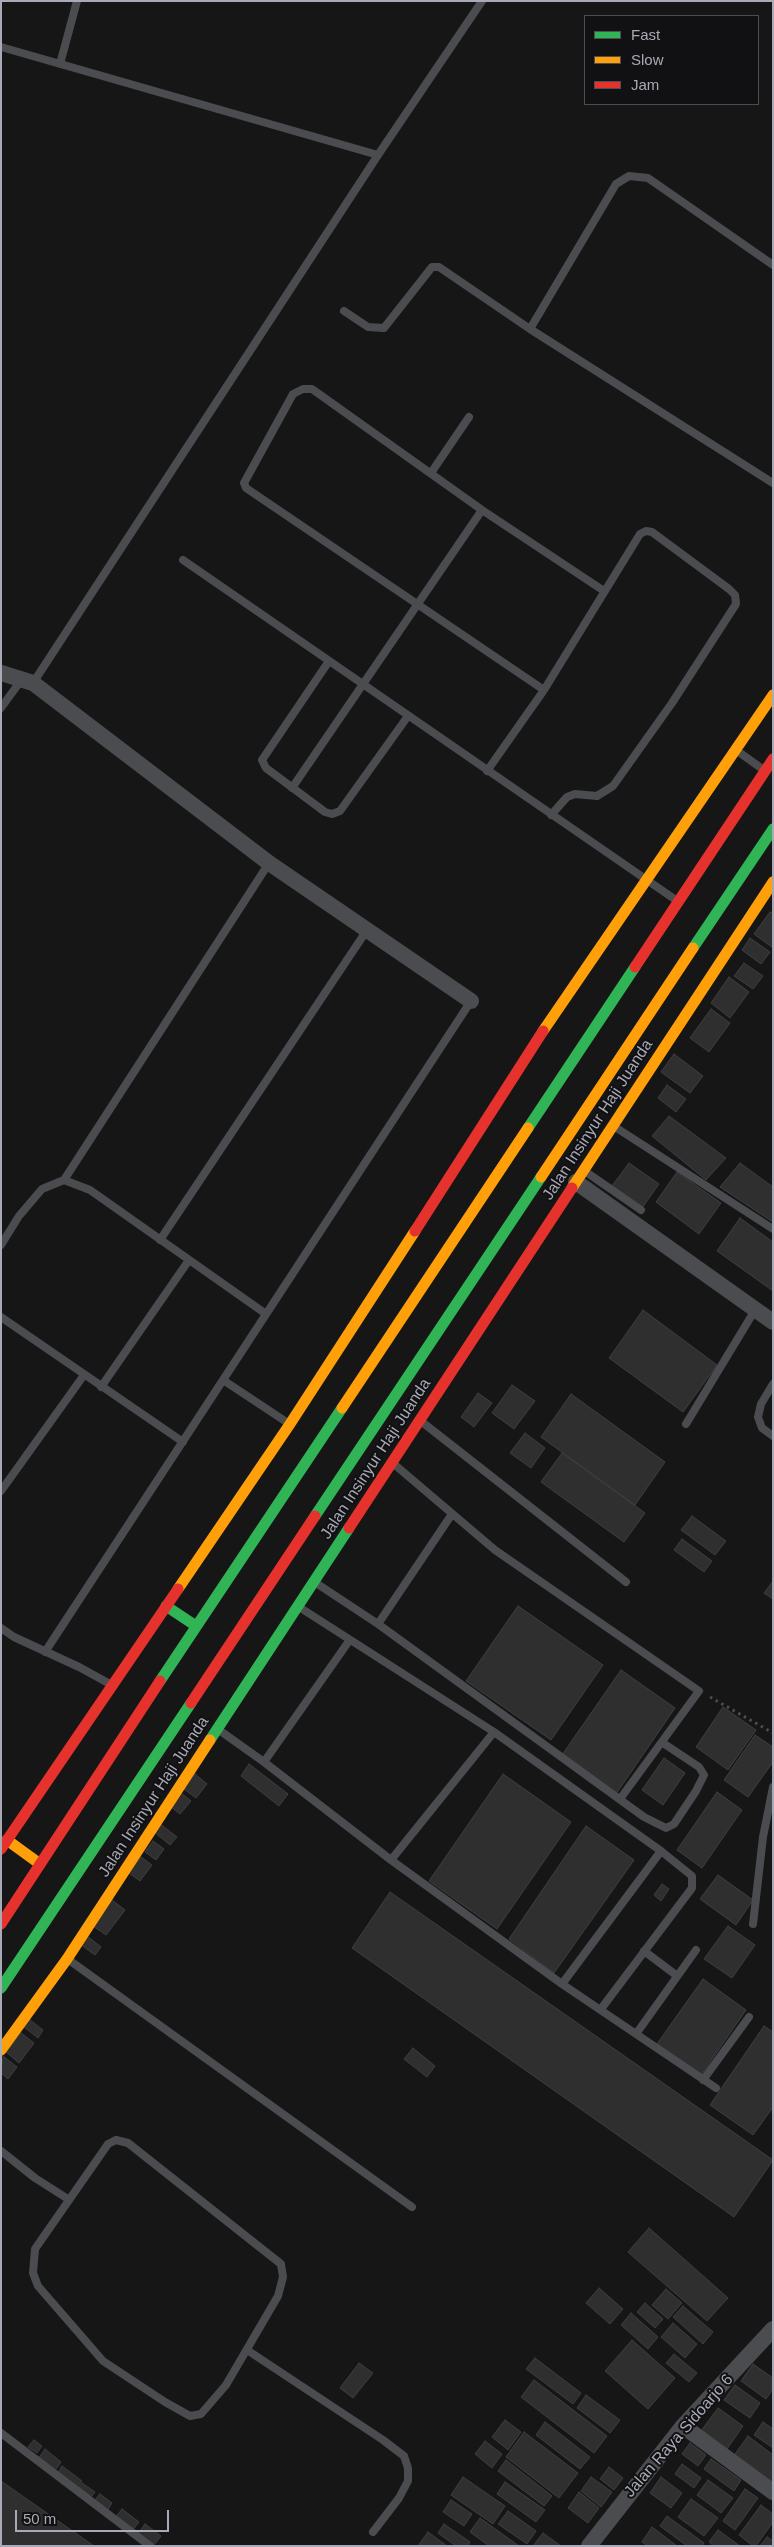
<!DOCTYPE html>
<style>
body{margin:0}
#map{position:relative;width:774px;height:2547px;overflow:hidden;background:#161616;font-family:Helvetica,sans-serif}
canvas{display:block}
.frame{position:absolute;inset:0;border:2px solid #a8aab6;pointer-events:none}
.legend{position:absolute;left:584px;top:15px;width:175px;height:90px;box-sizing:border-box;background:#111012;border:1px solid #4d4e54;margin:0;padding:6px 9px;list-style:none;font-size:15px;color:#a8aab6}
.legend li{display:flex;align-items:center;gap:10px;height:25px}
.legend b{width:25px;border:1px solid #4d4e54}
.scale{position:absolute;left:15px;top:2510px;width:154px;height:22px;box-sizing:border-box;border:2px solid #a8aab6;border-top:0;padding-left:6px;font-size:15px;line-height:18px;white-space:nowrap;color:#a8aab6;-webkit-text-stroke:4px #111012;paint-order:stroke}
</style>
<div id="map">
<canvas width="774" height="2547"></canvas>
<div class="frame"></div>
<ul class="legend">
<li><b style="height:6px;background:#30b455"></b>Fast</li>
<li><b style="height:6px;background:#ff9f0a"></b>Slow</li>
<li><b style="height:6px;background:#e5322d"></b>Jam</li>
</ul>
<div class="scale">50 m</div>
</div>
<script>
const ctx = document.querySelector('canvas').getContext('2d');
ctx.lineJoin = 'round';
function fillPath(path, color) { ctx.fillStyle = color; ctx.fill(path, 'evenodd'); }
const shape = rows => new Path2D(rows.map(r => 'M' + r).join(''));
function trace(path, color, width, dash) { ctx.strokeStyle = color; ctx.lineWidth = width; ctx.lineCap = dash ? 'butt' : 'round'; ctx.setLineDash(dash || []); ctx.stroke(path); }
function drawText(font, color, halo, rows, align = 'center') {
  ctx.font = font + ' Helvetica,sans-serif'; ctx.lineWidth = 4; ctx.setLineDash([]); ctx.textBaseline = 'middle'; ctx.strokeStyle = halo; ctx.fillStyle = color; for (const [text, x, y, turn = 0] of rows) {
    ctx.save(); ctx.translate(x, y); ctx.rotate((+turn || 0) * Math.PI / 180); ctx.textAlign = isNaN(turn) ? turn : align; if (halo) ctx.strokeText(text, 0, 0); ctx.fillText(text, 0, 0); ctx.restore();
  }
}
const building = shape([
 [770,912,773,914,773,948,754,934,770,912],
 [750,938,770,952,761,964,742,950,750,938],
 [744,963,763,976,753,989,734,976,744,963],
 [729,977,749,992,730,1018,711,1003,729,977],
 [711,1009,730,1023,709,1052,690,1038,711,1009],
 [674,1054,703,1076,690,1093,661,1072,674,1054],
 [667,1085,686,1099,676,1112,658,1098,667,1085],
 [669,1116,726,1158,706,1180,652,1136,669,1116],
 [629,1163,659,1184,642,1208,612,1186,629,1163],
 [740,1163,773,1187,773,1222,720,1187,740,1163],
 [677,1172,721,1203,699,1234,656,1202,677,1172],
 [740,1218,773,1242,773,1291,717,1251,740,1218],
 [643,1310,717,1365,683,1412,609,1358,643,1310],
 [512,1385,535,1401,514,1429,492,1413,512,1385],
 [478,1393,492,1403,474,1427,461,1417,478,1393],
 [571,1394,665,1462,635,1505,541,1437,571,1394],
 [525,1433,545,1448,531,1468,510,1453,525,1433],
 [562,1453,645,1513,624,1542,541,1482,562,1453],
 [692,1516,726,1541,715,1555,681,1530,692,1516],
 [682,1539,712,1561,704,1572,674,1550,682,1539],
 [773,1581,773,1599,764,1593,773,1581],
 [518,1606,603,1665,551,1740,466,1681,518,1606],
 [621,1670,675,1708,616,1794,562,1755,621,1670],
 [723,1707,756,1730,728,1770,696,1747,723,1707],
 [755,1735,773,1747,773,1762,748,1797,724,1780,755,1735],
 [664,1758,685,1773,663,1805,642,1790,664,1758],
 [249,1764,288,1794,279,1806,241,1776,249,1764],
 [195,1774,207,1784,196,1798,184,1789,195,1774],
 [503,1774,571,1822,497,1929,429,1881,503,1774],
 [717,1792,742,1810,702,1868,677,1850,717,1792],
 [181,1793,191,1801,180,1814,170,1806,181,1793],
 [159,1823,177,1837,170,1845,153,1831,159,1823],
 [586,1826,634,1860,554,1973,509,1939,586,1826],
 [153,1841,164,1849,156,1860,145,1852,153,1841],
 [141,1857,152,1865,140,1881,129,1873,141,1857],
 [718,1875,753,1900,736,1925,700,1899,718,1875],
 [662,1884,669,1889,661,1901,654,1895,662,1884],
 [390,1892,773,2160,734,2217,352,1948,390,1892],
 [112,1900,125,1910,106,1935,93,1926,112,1900],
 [728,1926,755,1945,732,1978,704,1959,728,1926],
 [87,1936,101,1947,95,1955,80,1944,87,1936],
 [703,1979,746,2010,701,2075,657,2044,703,1979],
 [30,2020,43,2030,38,2038,24,2027,30,2020],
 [764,2026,773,2032,773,2107,753,2135,710,2105,764,2026],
 [21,2033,34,2043,19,2063,6,2052,21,2033],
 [413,2048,435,2066,427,2077,404,2059,413,2048],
 [3,2056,17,2067,8,2079,1,2073,3,2056],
 [649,2228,728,2298,707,2321,628,2252,649,2228],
 [599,2288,623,2309,610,2324,586,2303,599,2288],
 [666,2289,682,2303,668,2319,652,2305,666,2289],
 [645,2303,663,2319,655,2328,637,2312,645,2303],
 [683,2306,713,2332,703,2344,673,2317,683,2306],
 [631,2313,658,2337,648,2349,621,2325,631,2313],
 [673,2323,697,2344,685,2358,661,2337,673,2323],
 [632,2340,675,2378,648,2409,605,2371,632,2340],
 [674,2354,697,2373,689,2382,666,2363,674,2354],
 [535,2358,581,2393,573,2404,526,2369,535,2358],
 [359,2363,373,2373,353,2398,340,2388,359,2363],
 [753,2364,773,2378,773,2389,766,2399,741,2381,753,2364],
 [534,2380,607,2436,594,2453,521,2397,534,2380],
 [735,2385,760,2403,750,2418,724,2400,735,2385],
 [586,2395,620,2420,610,2433,577,2408,586,2395],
 [718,2408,743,2426,727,2449,701,2431,718,2408],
 [505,2420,521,2432,508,2450,492,2437,505,2420],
 [545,2422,590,2457,580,2469,536,2435,545,2422],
 [763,2422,773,2429,773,2448,754,2435,763,2422],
 [524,2432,578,2473,559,2498,506,2457,524,2432],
 [748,2436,773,2455,773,2486,733,2457,748,2436],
 [34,2440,42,2446,37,2453,28,2447,34,2440],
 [485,2441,502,2454,492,2468,475,2454,485,2441],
 [690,2443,706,2455,698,2466,682,2454,690,2443],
 [45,2449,61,2462,54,2472,38,2459,45,2449],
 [711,2459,741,2480,734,2491,704,2469,711,2459],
 [506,2460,552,2496,544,2506,498,2471,506,2460],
 [682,2464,701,2478,694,2488,675,2474,682,2464],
 [62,2466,82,2481,76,2488,57,2474,62,2466],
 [609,2467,623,2478,614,2490,600,2479,609,2467],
 [463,2477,505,2506,493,2524,451,2495,463,2477],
 [591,2477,612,2492,601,2507,581,2491,591,2477],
 [661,2477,682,2493,671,2508,650,2493,661,2477],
 [708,2480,733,2498,721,2513,697,2495,708,2480],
 [1,2481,94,2546,1,2546,1,2481],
 [505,2482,545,2510,536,2522,497,2494,505,2482],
 [82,2483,95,2492,91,2497,79,2487,82,2483],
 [745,2489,758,2498,735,2530,723,2521,745,2489],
 [579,2492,599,2508,588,2523,568,2508,579,2492],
 [100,2494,112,2503,107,2511,94,2501,100,2494],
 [691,2499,718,2518,704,2536,678,2517,691,2499],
 [451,2500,472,2514,464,2526,443,2512,451,2500],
 [761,2505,773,2514,773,2522,756,2546,753,2546,739,2535,761,2505],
 [122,2509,139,2522,132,2531,115,2518,122,2509],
 [508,2511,536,2531,527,2544,498,2524,508,2511],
 [667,2516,704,2543,702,2546,687,2546,660,2526,667,2516],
 [480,2518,519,2546,489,2546,470,2532,480,2518],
 [145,2524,161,2536,153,2546,137,2535,145,2524],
 [444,2524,470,2542,468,2546,456,2546,438,2533,444,2524],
 [652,2527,677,2546,648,2546,642,2542,652,2527],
 [718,2530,740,2546,714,2546,709,2542,718,2530],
 [428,2532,447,2546,418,2546,428,2532],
 [543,2533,561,2546,533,2546,543,2533],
 [767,2537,773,2541,773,2546,760,2546,767,2537]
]);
fillPath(building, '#2f2f30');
trace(building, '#3f3f42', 1);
trace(shape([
 [710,1697,773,1733]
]), '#4c4c50', 3, [2.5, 4]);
trace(shape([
 [1,47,378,155],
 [60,64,77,1],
 [344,311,368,327,384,328,432,267,439,267,530,329,773,483],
 [530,329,616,184,629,176,648,178,773,265],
 [431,473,469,417],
 [183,560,673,898],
 [329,661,262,760,266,768,325,812,332,814,340,811,408,716],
 [33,683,378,155,482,1],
 [544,690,246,488,244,483,293,394,303,389,312,389,482,510,604,591],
 [1,708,22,679],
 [736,750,761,768],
 [487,771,544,690,640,534,646,531,652,532,729,589,735,595,736,604,672,703,613,786,597,796,575,794,567,797,551,815],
 [292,788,482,510],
 [615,1127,773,1229],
 [586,1172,641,1210],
 [64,1180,90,1190,266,1314],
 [160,1240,367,930],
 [1,1245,19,1216,42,1189,64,1180,269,863],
 [1,1317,183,1442],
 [223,1380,288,1423],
 [773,1384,761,1404,758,1417,762,1428,773,1436],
 [101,1387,189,1260],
 [422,1422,626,1582],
 [686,1424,755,1310],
 [395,1465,495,1550,699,1691,620,1799],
 [1,1491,84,1375],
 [316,1583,378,1624,644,1817,666,1828,674,1824,696,1791,704,1775,699,1767,663,1743],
 [299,1607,494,1732,661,1851,692,1876,692,1888,601,2009],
 [378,1624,452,1514],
 [1,1628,14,1637,79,1667,110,1684],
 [45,1652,471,1001],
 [219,1730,264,1762,391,1860,562,1984,716,2088],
 [264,1762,349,1641],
 [391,1860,494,1732],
 [753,1924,763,1837,773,1787],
 [644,1951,676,1975],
 [69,1960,412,2207],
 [562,1984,661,1851],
 [636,2034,696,1950],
 [703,2080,749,2017],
 [116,2140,128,2143,281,2264,283,2277,278,2296,226,2385,201,2414,190,2416,165,2402,103,2361,38,2286,33,2273,35,2249,108,2144,116,2140],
 [1,2151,35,2178,68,2199],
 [247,2350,383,2440,404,2456,408,2468,408,2481,399,2498,373,2532],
 [1,2433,150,2546]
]), '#4b4c4f', 8);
trace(shape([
 [1,673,33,683,269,863,471,1001],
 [576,1182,773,1322],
 [683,2426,773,2492],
 [589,2546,683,2426,773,2329]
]), '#4b4c4f', 16);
trace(shape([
 [693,948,773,829],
 [528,1128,635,967],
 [315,1516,541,1177],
 [166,1606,196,1626],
 [160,1681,342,1408],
 [210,1740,349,1528],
 [1,1988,191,1703]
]), '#30b455', 11);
trace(shape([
 [543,1031,773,695],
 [541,1177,693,948],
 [572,1188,773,882],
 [342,1408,528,1128],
 [178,1589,290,1424,415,1231],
 [7,1840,40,1864],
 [1,2050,67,1959,210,1740]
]), '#ff9f0a', 11);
trace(shape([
 [635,967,773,759],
 [415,1231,543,1031],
 [349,1528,572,1188],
 [191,1703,315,1516],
 [1,1849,178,1589],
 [1,1924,160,1681]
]), '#e5322d', 11);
drawText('16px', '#a8aab6', '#111012', [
 ["Jalan Insinyur Haji Juanda",598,1120,-57],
 ["Jalan Insinyur Haji Juanda",376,1459,-57],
 ["Jalan Insinyur Haji Juanda",154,1797,-57],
 ["Jalan Raya Sidoarjo 6",679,2436,-49]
]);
</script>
